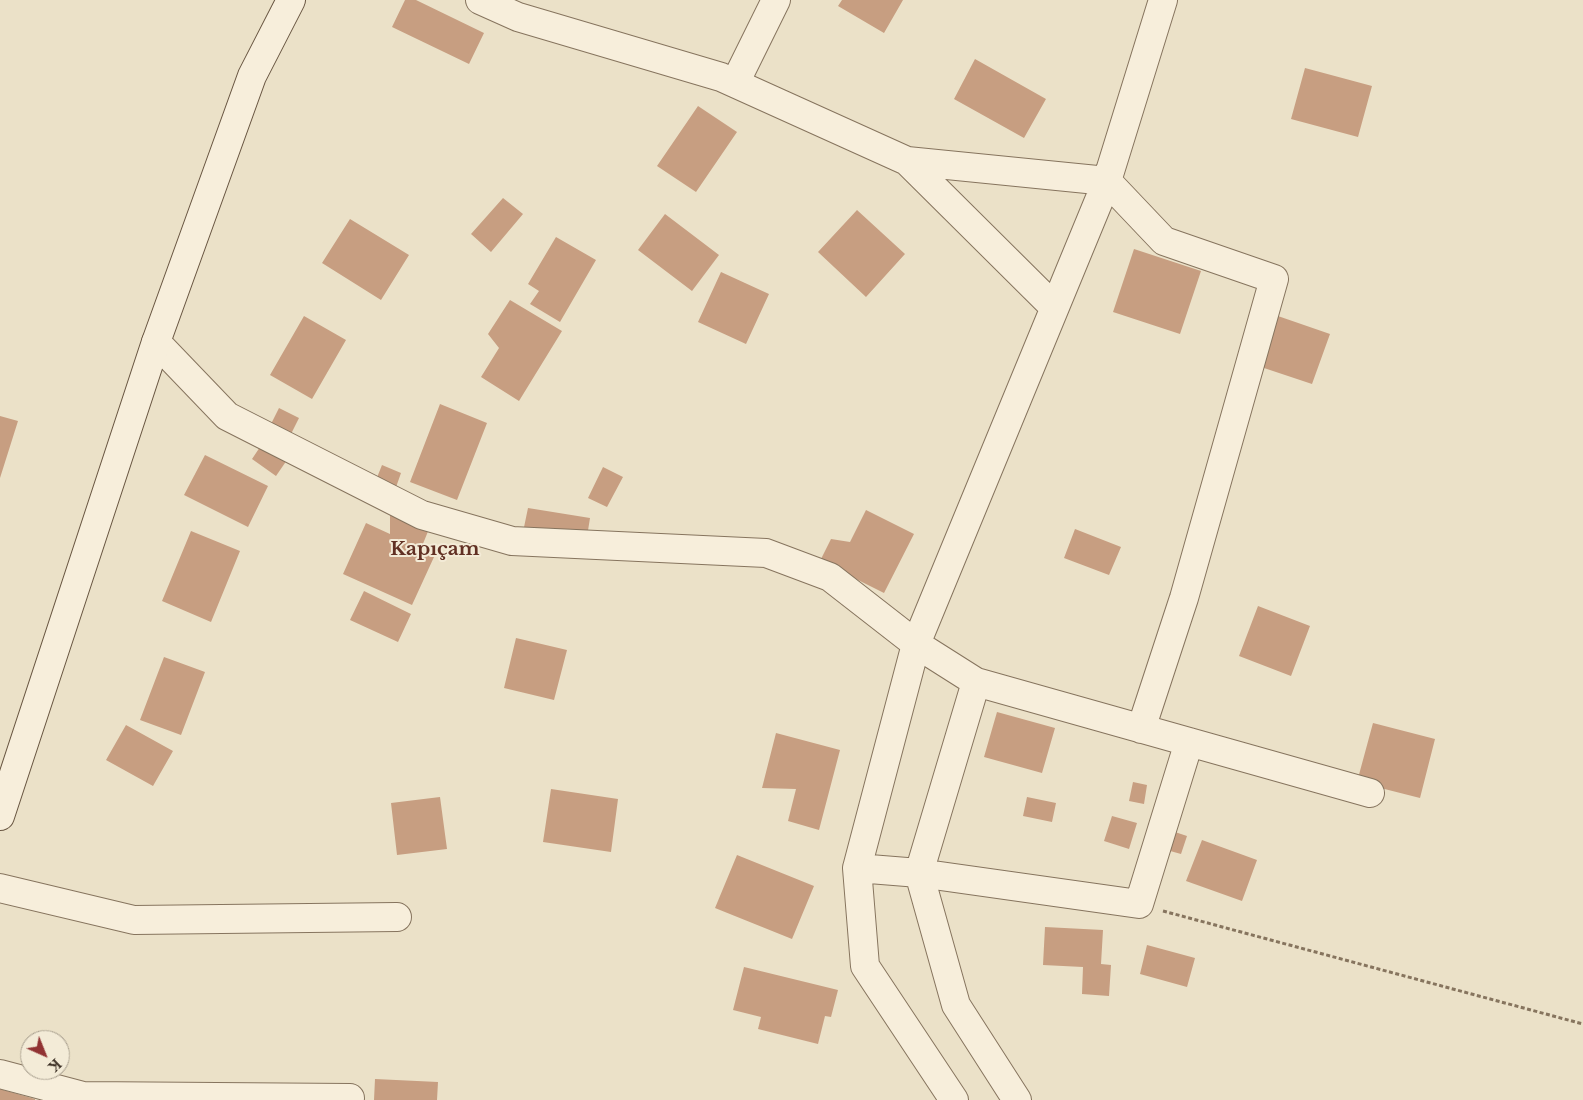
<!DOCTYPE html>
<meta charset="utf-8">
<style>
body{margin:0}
#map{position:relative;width:1583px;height:1100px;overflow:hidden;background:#ebe1c8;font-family:"Libre Baskerville",serif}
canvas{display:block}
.north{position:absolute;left:20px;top:1030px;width:50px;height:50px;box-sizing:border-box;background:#f3ebd7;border:1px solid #a89f8e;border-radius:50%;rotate:136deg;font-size:14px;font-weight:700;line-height:20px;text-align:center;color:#382c21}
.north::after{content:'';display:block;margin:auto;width:18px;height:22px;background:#913333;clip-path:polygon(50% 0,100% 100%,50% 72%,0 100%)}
</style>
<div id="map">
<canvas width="1583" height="1100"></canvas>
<div class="north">K</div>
</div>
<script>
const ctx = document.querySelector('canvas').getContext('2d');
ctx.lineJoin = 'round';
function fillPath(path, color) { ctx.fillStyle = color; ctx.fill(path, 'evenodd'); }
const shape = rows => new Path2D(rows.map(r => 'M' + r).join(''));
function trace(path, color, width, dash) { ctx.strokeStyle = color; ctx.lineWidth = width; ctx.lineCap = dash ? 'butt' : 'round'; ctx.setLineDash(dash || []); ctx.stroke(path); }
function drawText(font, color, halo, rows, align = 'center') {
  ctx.font = font + ' "Libre Baskerville",serif'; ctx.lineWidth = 4; ctx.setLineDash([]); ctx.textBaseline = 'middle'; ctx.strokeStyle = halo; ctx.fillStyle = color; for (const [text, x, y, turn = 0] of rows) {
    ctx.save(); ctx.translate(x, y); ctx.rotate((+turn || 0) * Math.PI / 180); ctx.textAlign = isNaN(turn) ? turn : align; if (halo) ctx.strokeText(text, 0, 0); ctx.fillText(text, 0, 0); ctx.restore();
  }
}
fillPath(shape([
 [405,0,416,0,484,33,469,64,392,27],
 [842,0,903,0,884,33,838,6],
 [975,59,1046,99,1024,138,954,99],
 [1305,68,1372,86,1358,137,1291,119],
 [698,106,737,132,696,192,657,166],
 [503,198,523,214,491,252,471,234],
 [857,210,905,254,866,297,818,252],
 [665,214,719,255,692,291,638,250],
 [350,219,409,255,381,300,322,263],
 [556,237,596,260,560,322,530,304,539,291,528,284],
 [1134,249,1201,271,1180,334,1113,312],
 [721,272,769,294,746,344,698,322],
 [510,300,562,331,519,401,481,377,499,348,488,334],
 [1275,315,1330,334,1312,384,1258,366],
 [304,316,346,340,312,399,270,375],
 [440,404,487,423,457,500,410,482],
 [279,408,299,418,289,438,269,428],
 [0,416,18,421,0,478],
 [262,444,287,460,276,476,252,459],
 [205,455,268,486,248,527,184,495],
 [382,465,401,473,395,490,376,480],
 [603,467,623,477,607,507,588,498],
 [528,508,590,518,586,543,523,532],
 [866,510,914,534,884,593,820,561,831,539,850,542],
 [390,512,429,529,420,551,434,557,412,605,343,574,366,523,390,534],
 [1075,529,1121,547,1109,575,1064,558],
 [191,531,240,551,211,622,162,601],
 [364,591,411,614,398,642,350,620],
 [1258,606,1310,626,1291,676,1239,656],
 [516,638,567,650,554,700,504,688],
 [164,657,205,672,181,735,140,720],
 [997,712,1055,728,1042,773,984,757],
 [1373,723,1435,739,1420,798,1357,782],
 [126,725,173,751,153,786,106,760],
 [776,733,840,750,819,830,788,821,796,789,762,788],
 [1133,782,1147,785,1144,804,1129,801],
 [551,789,618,799,611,852,543,842],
 [440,797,447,849,397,855,391,803],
 [1027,797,1056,803,1052,822,1023,816],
 [1112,816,1137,823,1129,849,1104,841],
 [1169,830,1187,836,1181,854,1163,849],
 [1202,840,1257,860,1242,901,1186,881],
 [737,855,814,886,792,939,715,908],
 [1045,927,1103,930,1101,964,1111,965,1109,996,1082,994,1083,967,1043,965],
 [1147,945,1195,958,1187,987,1140,974],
 [744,967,838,990,831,1017,825,1016,818,1044,758,1029,761,1017,733,1010],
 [375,1079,438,1082,437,1100,374,1100],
 [0,1089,35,1099,35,1100,0,1100]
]), '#c79e81');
const street = shape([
 [480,0,518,17,721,77,907,161,1107,181,1164,241,1274,279,1184,598,1141,729],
 [735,83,776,0],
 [907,161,1054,307],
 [156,342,227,416,422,515,512,541,766,553,830,577,916,644,976,682,1370,793],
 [976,682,919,873,956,1005,1017,1100],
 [857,868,919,873,1139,904,1189,742],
 [0,888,134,920,397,917],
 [0,1074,83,1096,350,1098],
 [954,1100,865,966,857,868,916,644,1107,181,1163,0]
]);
const secondary = shape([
 [0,816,156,342,252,76,291,0]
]);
trace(street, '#86745e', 30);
trace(secondary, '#685541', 30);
trace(shape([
 [1163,911,1583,1024]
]), '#86745e', 3, [4, 2.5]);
trace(street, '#f7eedb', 28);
trace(secondary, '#f7eedb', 28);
drawText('bold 19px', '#613023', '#f3ebd7', [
 ["Kapıçam",435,550]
]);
</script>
